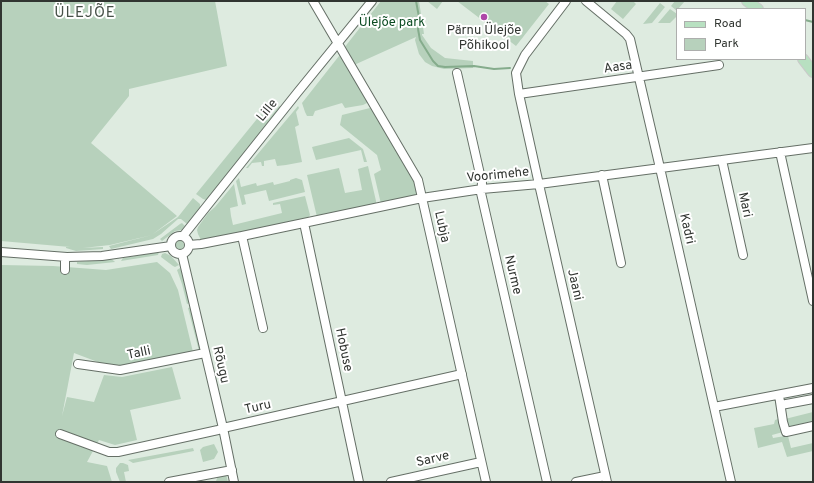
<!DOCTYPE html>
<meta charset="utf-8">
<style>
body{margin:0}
#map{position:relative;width:814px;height:483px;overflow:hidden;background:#deebe0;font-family:Overpass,sans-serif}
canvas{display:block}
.frame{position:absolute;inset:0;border:2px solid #313531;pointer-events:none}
.legend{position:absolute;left:676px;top:8px;width:130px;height:52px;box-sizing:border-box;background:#fff;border:1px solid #adaead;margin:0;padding:5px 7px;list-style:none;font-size:12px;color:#313531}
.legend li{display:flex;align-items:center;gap:8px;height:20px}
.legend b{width:20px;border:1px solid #adaead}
</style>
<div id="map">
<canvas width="814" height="483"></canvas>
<div class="frame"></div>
<ul class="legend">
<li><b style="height:5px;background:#b8e0c1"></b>Road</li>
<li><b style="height:11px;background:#b7d1bc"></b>Park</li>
</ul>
</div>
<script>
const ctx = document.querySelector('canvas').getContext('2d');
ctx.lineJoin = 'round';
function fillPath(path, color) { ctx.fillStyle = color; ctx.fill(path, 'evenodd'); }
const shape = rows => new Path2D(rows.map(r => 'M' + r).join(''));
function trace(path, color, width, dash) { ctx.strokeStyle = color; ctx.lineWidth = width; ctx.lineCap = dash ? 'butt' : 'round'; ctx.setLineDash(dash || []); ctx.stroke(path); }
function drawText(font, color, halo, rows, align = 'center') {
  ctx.font = font + ' Overpass,sans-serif'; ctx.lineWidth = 4; ctx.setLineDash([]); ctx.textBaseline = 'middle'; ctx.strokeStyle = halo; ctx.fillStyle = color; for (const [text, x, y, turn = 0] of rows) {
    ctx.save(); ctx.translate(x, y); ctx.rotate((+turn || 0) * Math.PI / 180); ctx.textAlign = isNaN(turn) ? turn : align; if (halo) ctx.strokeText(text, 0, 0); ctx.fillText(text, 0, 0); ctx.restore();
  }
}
fillPath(shape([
 [1,1,215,1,227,66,129,89,129,96,91,143,177,216,153,234,178,217,193,198,200,204,200,209,187,224,181,219,178,219,161,234,153,239,111,249,109,246,152,235,110,245,83,248,103,247,103,249,76,251,66,248,66,247,70,247,1,241],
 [381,1,419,1,424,34,422,34,422,35,431,48,445,58,473,61,473,68,444,69,432,66,425,62,419,54,415,40,416,37,354,65,344,48],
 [427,1,443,1,437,9],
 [457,1,545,1,549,4,516,46],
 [617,1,633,1,636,4,623,19,611,9],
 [675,1,685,1,678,9,677,9,677,11,671,6],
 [660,3,665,7,652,23,643,24],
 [670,9,677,14,677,16,670,23,658,23],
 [339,56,342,57,368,102,367,103,363,105,345,108,342,103,315,111,313,116,307,116,305,112,302,103],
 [279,106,281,107,280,110,209,198,206,200,203,199,196,194,261,114,268,120],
 [298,106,299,108,296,112,299,125,295,127,302,162,286,165,277,166,275,159,264,161,264,166,262,166,261,162,252,163,248,168,246,168],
 [370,108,373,108,415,179,419,192,417,195,381,204,374,174,381,170,377,155,340,125,342,115],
 [349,138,363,149,367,162,364,162,361,150,316,160,312,147],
 [368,166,376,201,376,204,317,217,307,175,339,168,345,193,362,190,358,169],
 [239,178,241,187,256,183,257,186,273,182,274,185,290,181,290,180,296,178,302,180,305,192,269,201,266,190,244,195,246,204,242,205,236,181],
 [234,184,238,206,230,208,231,216,233,225,282,213,280,204,273,205,273,203,305,196,310,215,308,218,212,239,201,240,198,234,197,230,198,227,208,213,215,207],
 [182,223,185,226,182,230,175,231,166,238,162,241,160,239,180,224],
 '174 245a5 5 0 1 1 10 0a5 5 0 1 1-10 0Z',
 [159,252,158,255,152,256,121,261,123,258],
 [165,253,171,256,179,265,175,267,173,266,161,257,162,254],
 [111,259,114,261,115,262,87,265,77,264,77,262],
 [157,262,170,273,178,290,193,352,122,366,103,364,74,353,62,416,67,397,94,402,104,375,122,377,172,367,181,399,130,410,137,440,115,445,99,440,87,462,107,466,112,482,1,482,1,265,53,266,106,270],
 [180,268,186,280,190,303,187,304,182,284,177,270],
 [191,307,202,349,199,351,188,308],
 [776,400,783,432,772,435,773,438,785,436,788,436,791,448,813,443,813,451,787,457,782,442,758,448,754,428,774,424,775,420,778,419,775,401],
 [813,412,813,422,789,430,785,419],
 [214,444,218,452,214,459,203,462,200,450,203,447],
 [193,448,194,451,133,463,128,460],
 [120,463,123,463,128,465,129,471,124,472,126,482,120,482,116,472,116,468],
 [226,474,228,482,213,482,216,481,218,476]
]), '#b7d1bc');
trace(shape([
 [416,1,419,17,418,29,420,40,433,61,438,66,445,67,474,66,494,69,510,68],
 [805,20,813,22]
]), '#85ac8c', 2);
const minor = shape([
 [313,1,418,180,486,482],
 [566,1,525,55,516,73,519,94,538,180,607,482],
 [586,1,626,34,630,39,660,168,731,482],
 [457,73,482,183,481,193,547,482],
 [519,94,719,65],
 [780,152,813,301],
 [722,160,743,255],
 [602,175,621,263],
 [304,223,359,482],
 '171 245a9 9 0 1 1 18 0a9 9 0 1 1-18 0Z',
 [183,236,297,93,372,1],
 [242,236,263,328],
 [189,245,201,244,242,236,422,198,482,189,539,184,813,148],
 [1,252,67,257,102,256,171,246],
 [182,254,223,428,234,482],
 [65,257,65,270],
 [78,364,120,370,205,353],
 [779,395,783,422,786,432,813,426],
 [781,405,813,399],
 [714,407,813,388],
 [60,434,109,452,118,452,218,430,223,428,462,374],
 [169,482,232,470],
 [391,482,481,462],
 [576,482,605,476]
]);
const major = shape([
 [747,1,758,9],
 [803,59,813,72]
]);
trace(minor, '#656f66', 10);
trace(major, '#c9cac9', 12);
trace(minor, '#fff', 8);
trace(major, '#b8e0c1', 10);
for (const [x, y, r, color] of [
 [484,17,4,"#ae46a8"]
]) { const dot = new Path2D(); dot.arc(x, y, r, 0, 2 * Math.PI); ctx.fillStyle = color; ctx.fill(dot); trace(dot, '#fff', 1.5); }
drawText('13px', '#0b4b22', '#fff', [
 ["Ülejõe park",392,23]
]);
drawText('13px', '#313531', '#fff', [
 ["Pärnu Ülejõe",484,31],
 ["Põhikool",484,46]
]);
drawText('13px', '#313531', '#fff', [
 ["Aasa",618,68,-8],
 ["Lille",268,111,-51],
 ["Voorimehe",498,176,-6],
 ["Mari",744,205,78],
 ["Lubja",441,227,77],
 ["Kadri",686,229,77],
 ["Nurme",512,275,77],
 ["Jaani",574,285,77],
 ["Hobuse",343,350,78],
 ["Talli",139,354,-12],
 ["Rõugu",220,365,77],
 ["Turu",258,408,-13],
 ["Sarve",433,460,-13]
]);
ctx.letterSpacing = '1px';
drawText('15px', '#475148', '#fff', [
 ["ÜLEJÕE",85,14]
]);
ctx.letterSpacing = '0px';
</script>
